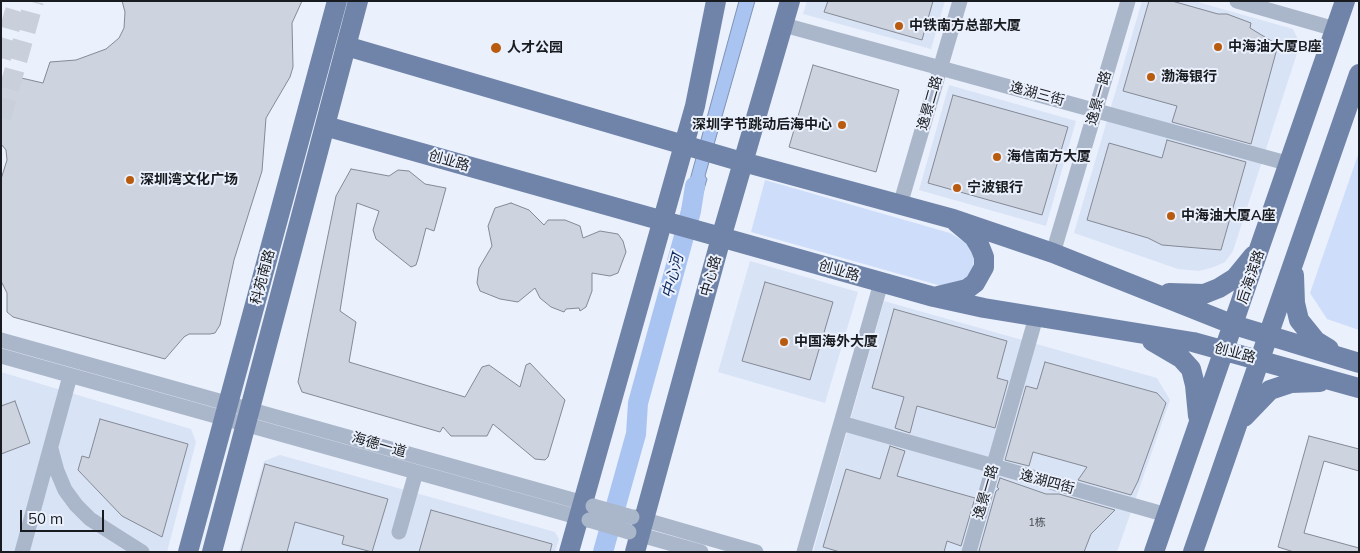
<!DOCTYPE html>
<meta charset="utf-8">
<style>
body{margin:0}
#map{position:relative;width:1360px;height:553px;overflow:hidden;background:#eaf0fc;font-family:Mulish,sans-serif}
canvas{display:block}
.frame{position:absolute;inset:0;border:2px solid #181b1f;pointer-events:none}
.scale{position:absolute;left:20px;top:510px;width:84px;height:22px;box-sizing:border-box;border:2px solid #181b1f;border-top:0;padding-left:6px;font-size:15px;line-height:18px;white-space:nowrap;color:#181b1f;-webkit-text-stroke:4px #eaf0fc;paint-order:stroke}
</style>
<div id="map">
<canvas width="1360" height="553"></canvas>
<div class="frame"></div>
<div class="scale">50 m</div>
</div>
<script>
const ctx = document.querySelector('canvas').getContext('2d');
ctx.lineJoin = 'round';
function fillPath(path, color) { ctx.fillStyle = color; ctx.fill(path, 'evenodd'); }
const shape = rows => new Path2D(rows.map(r => 'M' + r).join(''));
function trace(path, color, width, dash) { ctx.strokeStyle = color; ctx.lineWidth = width; ctx.lineCap = dash ? 'butt' : 'round'; ctx.setLineDash(dash || []); ctx.stroke(path); }
function drawText(font, color, halo, rows, align = 'center') {
  ctx.font = font + ' Mulish,"Noto Sans SC",sans-serif'; ctx.lineWidth = 4; ctx.setLineDash([]); ctx.textBaseline = 'middle'; ctx.strokeStyle = halo; ctx.fillStyle = color; for (const [text, x, y, turn = 0] of rows) {
    ctx.save(); ctx.translate(x, y); ctx.rotate((+turn || 0) * Math.PI / 180); ctx.textAlign = isNaN(turn) ? turn : align; if (halo) ctx.strokeText(text, 0, 0); ctx.fillText(text, 0, 0); ctx.restore();
  }
}
fillPath(shape([
 [807,1,945,1,931,49,803,14],
 [1142,1,1194,1,1293,29,1300,44,1233,251,1225,262,1214,267,1199,271,1178,269,1074,233],
 [949,85,1076,121,1046,226,919,190],
 [750,261,858,292,825,403,718,372],
 [884,301,1157,378,1170,400,1117,552,813,552],
 [1,372,191,429,196,442,167,552,1,552],
 [280,455,555,532,559,539,555,552,239,552,264,461]
]), '#d9e3f6');
fillPath(shape([
 [1359,152,1359,330,1327,319,1310,293],
 [765,180,950,233,968,244,974,259,973,269,966,279,955,285,938,285,751,232]
]), '#cedefa');
const water = shape([
 [739,1,755,1,705,176,707,179,697,213,682,209,739,1]
]);
fillPath(water, '#aac4f2');
trace(water, '#7e91b3', 1);
trace(shape([
 [603,552,636,434,638,403,691,211,695,186]
]), '#aac4f2', 20);
const building = shape([
 [122,1,302,1,292,23,293,67,290,77,266,118,262,171,234,260,220,325,215,333,210,334,189,334,184,337,165,359,13,317,7,312,7,293,1,281,1,179,7,160,6,150,1,144,1,86,4,74,43,83,50,62,76,60,106,49,119,38,124,28,125,12,122,1],
 [828,1,933,1,922,40,824,12,828,1],
 [1149,1,1172,1,1218,14,1227,14,1251,23,1250,28,1278,45,1251,144,1172,122,1177,106,1123,91,1149,1],
 [813,65,899,90,876,172,789,147,813,65],
 [953,95,1068,127,1042,215,928,183,953,95],
 [1167,140,1246,162,1221,250,1162,245,1148,238,1087,220,1109,143,1162,158,1167,140],
 [351,169,389,176,398,170,409,171,425,184,446,188,434,231,426,228,418,259,416,265,411,267,376,239,373,230,379,211,357,203,340,311,356,322,349,362,465,397,482,367,489,365,520,387,526,365,530,363,565,400,548,457,545,460,535,459,493,424,487,436,451,436,443,427,440,432,302,392,298,382,336,196,351,169],
 [511,203,529,210,544,225,548,220,565,220,580,226,583,238,600,231,618,234,623,241,626,252,618,273,610,276,592,273,592,291,586,307,580,311,579,308,566,309,564,312,551,307,540,298,535,288,518,302,500,299,480,291,477,283,479,268,492,246,488,226,495,208,511,203],
 [765,282,833,302,810,380,742,361,765,282],
 [894,309,1007,341,997,378,1008,381,995,428,917,406,910,433,895,428,904,397,872,388,894,309],
 [1045,362,1157,393,1166,403,1138,481,1131,495,1078,480,1087,467,1033,452,1029,466,1005,460,1026,386,1037,389,1045,362],
 [15,401,30,443,1,454,1,406,15,401],
 [100,419,188,444,162,537,122,516,78,470,82,456,89,458,100,419],
 [1309,436,1359,449,1359,471,1324,461,1304,533,1359,548,1359,552,1294,552,1278,547,1309,436],
 [890,446,905,451,897,476,975,498,961,546,947,541,944,552,840,552,823,547,846,469,880,479,890,446],
 [265,464,388,499,372,552,342,544,344,536,295,522,287,552,241,552,265,464],
 [1000,478,1046,494,1059,494,1115,510,1091,534,1084,552,983,552,979,551,996,491,999,489,997,487,1000,478],
 [431,510,552,544,550,552,419,552,431,510]
]);
fillPath(building, '#cdd3df');
trace(building, '#848a95', 1);
trace(shape([
 [1,58,18,1],
 [1,118,34,1]
]), '#cad0db', 20, [20, 10]);
trace(shape([
 [1237,1,1335,29],
 [784,25,1290,164],
 [900,205,960,1],
 [1053,253,1128,1],
 [1,340,591,505],
 [1,356,588,520],
 [841,423,1167,515],
 [51,449,57,471,65,490,76,505,90,519,142,552],
 [635,517,756,552],
 [399,532,416,472],
 [630,532,701,552],
 [22,552,70,376],
 [804,552,881,283],
 [969,552,1036,317]
]), '#aab6ca', 15);
trace(shape([
 [346,46,732,159,953,219,1053,253,1234,325,1359,363],
 [325,126,934,297,984,308,1193,342,1359,388],
 [1294,275,1295,303,1299,320,1316,341,1329,349],
 [1169,293,1204,294,1219,288,1235,278,1253,256],
 [938,296,967,289,975,283,984,267,984,257,980,247,974,237,956,222],
 [1152,341,1181,358,1191,369,1195,385,1198,416],
 [1244,417,1270,390,1291,383,1320,382],
 [188,552,337,1],
 [212,552,358,1],
 [569,552,695,106,716,1],
 [635,552,721,238,790,1],
 [1154,552,1345,1],
 [1193,552,1359,74]
]), '#7084a9', 20);
trace(shape([
 [593,506,632,517],
 [589,520,629,532]
]), '#aab6ca', 15);
for (const [x, y, r, color] of [
 [899,26,5,"#b95b0e"],
 [1218,47,5,"#b95b0e"],
 [496,48,6,"#b95b0e"],
 [1151,77,5,"#b95b0e"],
 [842,125,5,"#b95b0e"],
 [997,157,5,"#b95b0e"],
 [130,180,5,"#b95b0e"],
 [957,188,5,"#b95b0e"],
 [1171,216,5,"#b95b0e"],
 [784,342,5,"#b95b0e"]
]) { const dot = new Path2D(); dot.arc(x, y, r, 0, 2 * Math.PI); ctx.fillStyle = color; ctx.fill(dot); trace(dot, '#eaf0fc', 2); }
drawText('11px', '#45494f', null, [
 ["1栋",1037,523]
]);
drawText('bold 14px', '#181b1f', '#eaf0fc', [
 ["中铁南方总部大厦",909,26],
 ["中海油大厦B座",1228,47],
 ["人才公园",507,48],
 ["渤海银行",1161,77],
 ["深圳字节跳动后海中心",832,125,"right"],
 ["海信南方大厦",1007,157],
 ["深圳湾文化广场",140,180],
 ["宁波银行",967,188],
 ["中海油大厦A座",1181,216],
 ["中国海外大厦",794,342]
], 'left');
drawText('14px', '#181b1f', '#eaf0fc', [
 ["逸湖三街",1037,94,15],
 ["逸景一路",1099,98,-74],
 ["逸景二路",930,103,-74],
 ["创业路",449,161,16],
 ["创业路",839,271,16],
 ["中心路",711,276,-74],
 ["科苑南路",263,277,-75],
 ["后海滨路",1251,277,-71],
 ["创业路",1235,353,15],
 ["海德一道",379,445,16],
 ["逸湖四街",1047,482,15],
 ["逸景一路",986,492,-74]
]);
drawText('italic 15px', '#0b275c', '#eaf0fc', [
 ["中心河",673,276,-75]
]);
</script>
